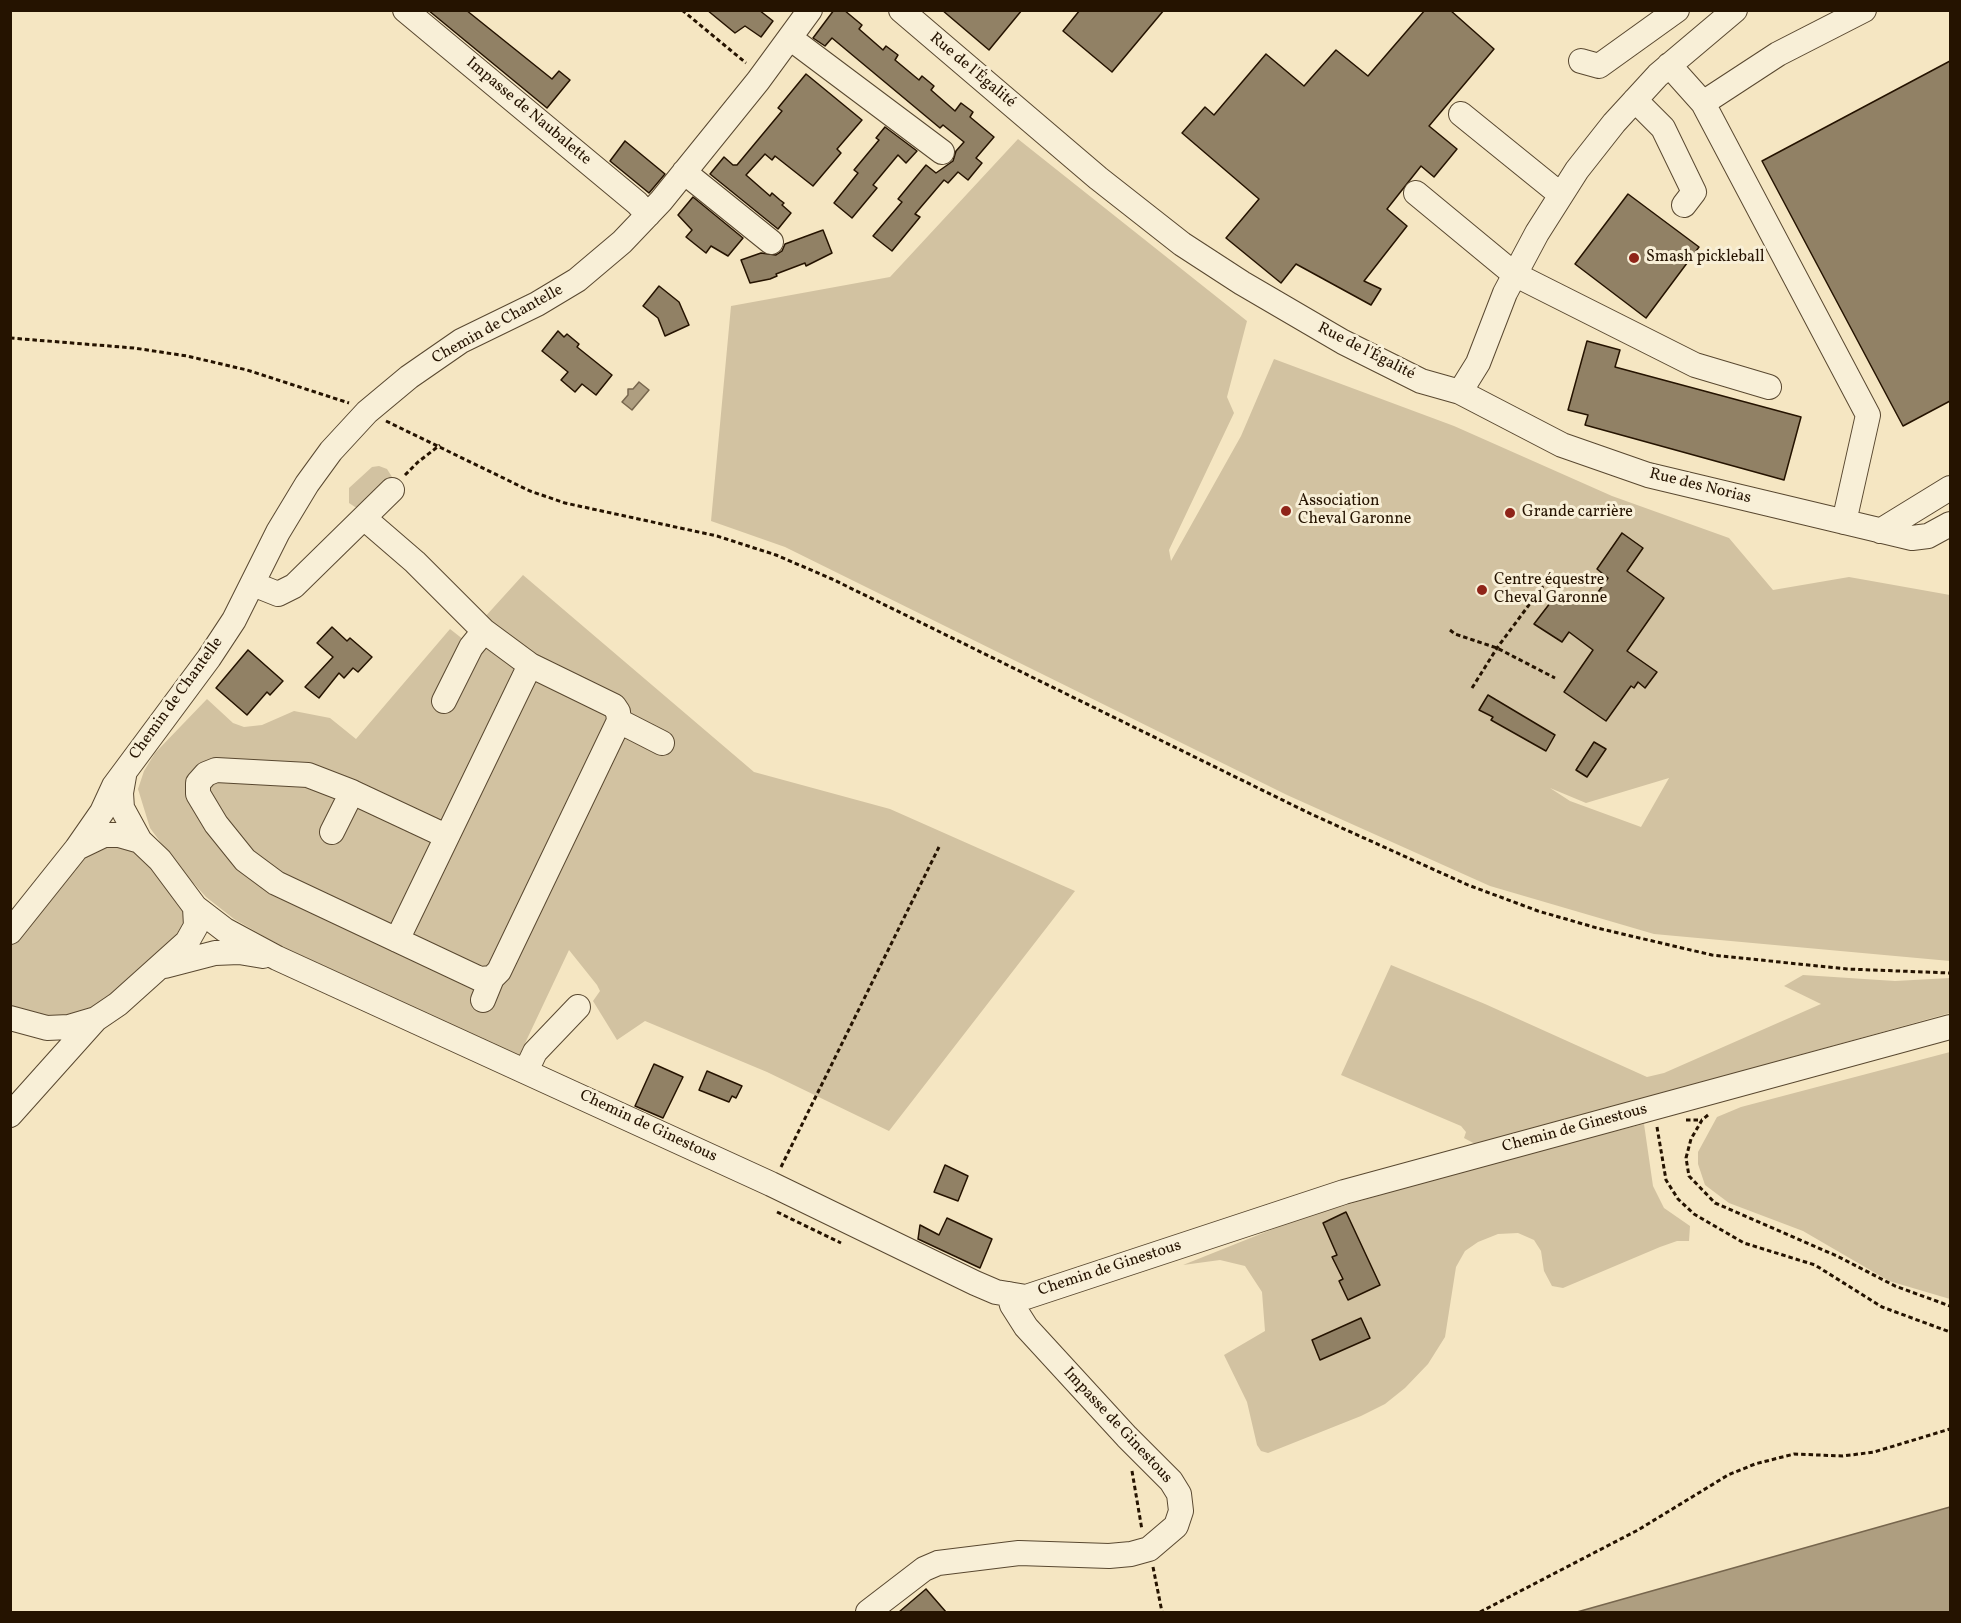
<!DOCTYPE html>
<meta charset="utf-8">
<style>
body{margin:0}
#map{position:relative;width:1961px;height:1623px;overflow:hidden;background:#f5e6c2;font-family:Vollkorn,serif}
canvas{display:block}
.frame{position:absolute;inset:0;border:12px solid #251300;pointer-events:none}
</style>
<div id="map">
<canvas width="1961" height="1623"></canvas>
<div class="frame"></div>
</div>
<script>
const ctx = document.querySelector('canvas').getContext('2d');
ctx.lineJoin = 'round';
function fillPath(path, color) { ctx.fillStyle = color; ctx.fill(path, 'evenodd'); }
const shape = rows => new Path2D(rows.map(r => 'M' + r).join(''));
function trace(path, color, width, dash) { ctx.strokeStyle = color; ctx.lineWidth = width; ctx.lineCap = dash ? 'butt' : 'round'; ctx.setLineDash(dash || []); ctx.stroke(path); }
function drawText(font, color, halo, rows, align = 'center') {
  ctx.font = font + ' Vollkorn,serif'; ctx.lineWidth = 6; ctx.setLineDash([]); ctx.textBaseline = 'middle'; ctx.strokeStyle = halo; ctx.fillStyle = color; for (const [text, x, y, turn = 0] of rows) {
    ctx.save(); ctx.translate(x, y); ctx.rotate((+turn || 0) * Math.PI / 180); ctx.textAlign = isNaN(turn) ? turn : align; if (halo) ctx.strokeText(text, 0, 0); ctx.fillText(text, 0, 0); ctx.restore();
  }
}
fillPath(shape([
 [1018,139,1247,321,1227,397,1234,413,1169,550,1171,561,1241,436,1274,359,1454,426,1612,496,1729,538,1773,590,1849,577,1950,595,1950,961,1654,934,1490,886,1287,795,785,547,711,521,731,306,890,277],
 [1669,778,1641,827,1570,801,1550,788,1586,803],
 [379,466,387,469,394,480,363,508,355,507,349,503,349,488,372,467],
 [523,575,754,772,890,809,1075,891,889,1131,767,1072,645,1021,617,1040,593,1001,600,991,597,985,569,950,519,1056,279,945,234,919,206,897,178,866,150,828,138,789,144,771,155,753,207,699,233,723,244,727,262,725,294,711,330,718,356,739,450,629,464,640],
 [104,843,136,847,176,888,189,925,117,1000,63,1021,11,1011,11,940,78,855],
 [1391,965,1485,1004,1647,1077,1664,1073,1821,1004,1784,986,1803,975,1895,981,1950,978,1950,1013,1477,1145,1464,1138,1466,1132,1461,1126,1341,1075],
 [1950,1052,1950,1299,1889,1281,1803,1231,1729,1203,1705,1185,1698,1164,1698,1152,1717,1117,1741,1107],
 [1644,1124,1653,1186,1664,1208,1690,1226,1689,1241,1677,1241,1660,1247,1563,1288,1552,1286,1544,1271,1541,1251,1534,1240,1518,1233,1498,1234,1478,1242,1465,1251,1456,1267,1445,1337,1428,1364,1405,1388,1385,1404,1361,1416,1268,1453,1261,1451,1257,1445,1247,1402,1224,1355,1265,1331,1262,1292,1245,1266,1220,1260,1183,1265,1298,1219,1512,1157]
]), '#d2c2a1');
const water = shape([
 [639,382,649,390,632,410,622,402,628,395,628,389,633,389,639,382],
 [1950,1507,1950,1612,1577,1612,1950,1507]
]);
fillPath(water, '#ae9e80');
trace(water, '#77664d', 1.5);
const building = shape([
 [428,10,466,10,552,79,559,71,570,80,547,108,428,10],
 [707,10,759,10,773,21,761,37,745,26,735,33,707,10],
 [834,10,844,10,862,25,859,29,883,50,886,46,898,55,895,60,919,80,922,76,934,86,931,90,955,111,961,103,973,112,970,117,994,137,976,158,982,163,968,180,958,172,948,183,944,180,915,214,920,217,892,251,873,236,902,202,898,199,926,165,936,173,953,161,956,151,964,142,943,125,940,128,832,38,825,46,813,38,834,10],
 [942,10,1022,10,989,50,942,10],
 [1080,10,1164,10,1112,72,1063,31,1080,10],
 [1425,10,1450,10,1494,49,1429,126,1457,149,1434,177,1421,166,1387,209,1407,226,1364,281,1381,289,1371,305,1296,264,1281,283,1226,238,1259,199,1182,133,1205,107,1214,115,1266,54,1304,86,1336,50,1368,76,1425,10],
 [1950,61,1950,401,1903,426,1762,161,1950,61],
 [806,74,862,120,837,149,841,153,813,186,775,156,772,160,765,154,746,175,770,196,772,193,780,200,784,203,782,205,791,213,778,229,710,174,724,157,733,165,737,165,782,111,778,108,806,74],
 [885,127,917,151,906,163,898,155,873,185,877,188,852,218,834,203,858,173,854,170,879,140,876,138,885,127],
 [625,141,665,174,649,193,610,161,625,141],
 [1628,194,1699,247,1646,318,1575,264,1628,194],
 [693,197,743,238,728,256,711,246,706,253,686,237,692,230,678,215,693,197],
 [823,230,832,253,806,266,805,263,776,274,777,276,770,279,750,283,741,260,761,253,776,255,782,251,785,244,823,230],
 [659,286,679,302,689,325,665,336,658,318,643,306,659,286],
 [558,331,564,337,567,334,579,344,577,347,612,375,596,395,582,384,575,392,561,380,568,372,542,351,558,331],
 [1587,341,1620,350,1615,367,1801,417,1784,480,1585,425,1588,415,1568,410,1587,341],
 [1622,533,1643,548,1627,571,1664,598,1627,651,1657,672,1645,688,1638,682,1634,688,1631,686,1606,721,1564,692,1593,650,1569,632,1562,642,1534,624,1557,594,1570,603,1578,592,1591,602,1608,578,1597,569,1622,533],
 [332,627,347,641,350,638,372,657,358,672,353,668,344,678,339,673,319,698,305,687,333,657,317,643,332,627],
 [248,650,283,681,270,695,267,692,247,715,216,688,248,650],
 [1488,695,1555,735,1546,751,1491,720,1493,717,1479,710,1488,695],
 [1594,742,1606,749,1587,777,1576,770,1594,742],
 [654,1064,683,1077,663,1118,635,1106,654,1064],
 [707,1071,742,1086,736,1098,732,1096,729,1102,699,1090,707,1071],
 [945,1165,968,1176,958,1201,934,1192,945,1165],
 [1346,1212,1380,1285,1348,1300,1339,1281,1343,1279,1332,1257,1337,1255,1323,1223,1346,1212],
 [947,1218,992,1239,980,1268,918,1239,920,1225,939,1235,947,1218],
 [1361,1318,1370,1338,1320,1360,1312,1340,1361,1318],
 [926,1589,946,1612,899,1612,926,1589]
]);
fillPath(building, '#918165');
trace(building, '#251300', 1.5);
const minor = shape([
 [405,10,637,203,648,215],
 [901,10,1098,178,1182,244,1242,283,1343,342,1421,381,1460,392,1478,363,1505,293,1537,233,1577,170,1614,123,1658,75,1735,10],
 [790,38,942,152],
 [1581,61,1599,66,1677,10],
 [1669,65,1703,103,1868,415,1844,522],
 [1635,100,1663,128,1694,192,1684,205],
 [1703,103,1778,54,1864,10],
 [1461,114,1561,195],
 [684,172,771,242],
 [1416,193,1514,274,1695,365,1769,387],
 [1460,392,1562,445,1648,475,1912,538,1928,536,1950,524],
 [364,518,415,562,484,631,530,665,614,706,618,712,619,721,499,971,492,978,480,979,276,883,245,860,216,824,198,794,198,783,206,774,216,770,308,775,352,792,446,836],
 [1880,531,1950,488],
 [253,584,278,594,294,586,392,490],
 [444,701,471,647,484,631],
 [619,721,662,743],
 [124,776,121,793,122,808,140,841],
 [332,832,352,792],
 [77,848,102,812,114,786,209,658,234,620,278,532,307,484,331,451,367,412,409,377,461,341,537,304,577,280,622,242,661,201,758,81,810,10],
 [195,907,225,930,277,958,771,1184,975,1283,996,1292,1026,1297,1344,1192,1950,1027],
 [10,932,77,848,104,835,119,835,140,841,160,860,195,907,196,926,187,942,118,1004,96,1019,69,1027,47,1028,10,1018],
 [397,940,530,665],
 [165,966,215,953,239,952,263,956],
 [483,1000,492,978],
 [526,1071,535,1052,578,1007],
 [10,1115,95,1020],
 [868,1612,924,1569,938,1563,1019,1553,1109,1556,1131,1554,1149,1549,1176,1526,1181,1511,1179,1494,1171,1481,1127,1437,1026,1327,1012,1305,1009,1294]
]);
trace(minor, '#594830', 26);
trace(shape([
 [682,10,746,63],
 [10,338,134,348,187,356,247,370,349,403],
 [386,421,530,491,565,503,717,536,776,555,832,579,1311,814,1468,885,1538,911,1597,928,1712,955,1847,969,1950,973],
 [405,475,418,462,440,445],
 [1450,630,1455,634,1497,648,1555,678],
 [1472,688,1497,648,1543,586],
 [1708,1115,1702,1120,1691,1139,1686,1158,1689,1176,1715,1203,1837,1256,1895,1286,1950,1306],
 [1686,1120,1702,1120],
 [1657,1127,1666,1180,1678,1199,1694,1214,1744,1243,1815,1265,1882,1307,1950,1332],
 [781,1167,939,847],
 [777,1212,841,1243],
 [1132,1471,1142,1530],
 [1153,1567,1162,1612],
 [1480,1612,1638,1530,1728,1475,1755,1464,1794,1454,1843,1456,1874,1452,1950,1429]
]), '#251300', 3, [4.5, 3]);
trace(minor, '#f8efd7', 24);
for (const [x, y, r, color] of [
 [1634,258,6,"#8f2418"],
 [1286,511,6,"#8f2418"],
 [1510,513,6,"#8f2418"],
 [1482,590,6,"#8f2418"]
]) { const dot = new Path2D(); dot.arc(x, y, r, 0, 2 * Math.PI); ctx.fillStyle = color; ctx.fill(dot); trace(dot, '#f8efd7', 2); }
drawText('16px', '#251300', '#f8efd7', [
 ["Rue de l'Égalité",972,71,40],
 ["Impasse de Naubalette",528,112,40],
 ["Chemin de Chantelle",498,325,-29],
 ["Rue de l'Égalité",1366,352,27],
 ["Rue des Norias",1700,487,14],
 ["Chemin de Chantelle",177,699,-54],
 ["Chemin de Ginestous",648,1127,25],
 ["Chemin de Ginestous",1575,1129,-15],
 ["Chemin de Ginestous",1110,1269,-18],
 ["Impasse de Ginestous",1117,1426,47]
]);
drawText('16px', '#251300', '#f8efd7', [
 ["Smash pickleball",1646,258],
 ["Association",1298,502],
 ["Cheval Garonne",1298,520],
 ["Grande carrière",1522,513],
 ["Centre équestre",1494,581],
 ["Cheval Garonne",1494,599]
], 'left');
</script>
